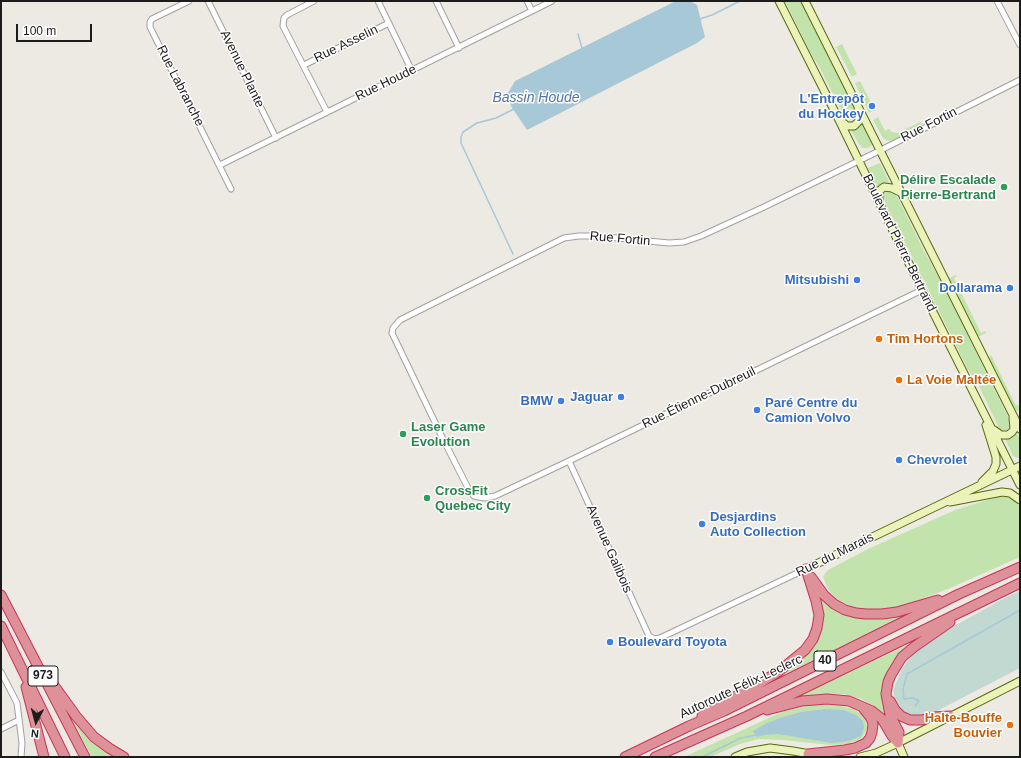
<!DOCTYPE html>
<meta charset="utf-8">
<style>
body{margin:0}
#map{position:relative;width:1021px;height:758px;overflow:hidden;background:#edeae3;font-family:Helvetica,sans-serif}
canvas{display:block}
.frame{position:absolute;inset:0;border:2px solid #1c1c1c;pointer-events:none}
.north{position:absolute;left:16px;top:702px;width:40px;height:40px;-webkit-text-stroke:3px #fff;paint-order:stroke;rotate:186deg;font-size:11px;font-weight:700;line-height:16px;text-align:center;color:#1c1c1c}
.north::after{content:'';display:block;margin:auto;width:14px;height:18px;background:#1c1c1c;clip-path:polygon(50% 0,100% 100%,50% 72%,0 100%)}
.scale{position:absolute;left:16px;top:24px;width:76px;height:18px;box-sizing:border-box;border:2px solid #1c1c1c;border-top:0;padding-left:5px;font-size:12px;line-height:14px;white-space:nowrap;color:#1c1c1c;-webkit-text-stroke:3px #fff;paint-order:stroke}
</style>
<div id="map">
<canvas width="1021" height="758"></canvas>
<div class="frame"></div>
<div class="north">N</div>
<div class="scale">100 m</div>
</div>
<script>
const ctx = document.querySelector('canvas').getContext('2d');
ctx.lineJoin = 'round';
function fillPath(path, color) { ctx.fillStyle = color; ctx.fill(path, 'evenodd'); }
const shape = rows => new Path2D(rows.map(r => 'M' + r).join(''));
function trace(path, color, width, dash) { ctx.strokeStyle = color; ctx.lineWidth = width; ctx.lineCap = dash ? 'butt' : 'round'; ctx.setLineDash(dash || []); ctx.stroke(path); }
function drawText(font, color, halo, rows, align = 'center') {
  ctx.font = font + ' Helvetica,sans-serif'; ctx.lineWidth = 3; ctx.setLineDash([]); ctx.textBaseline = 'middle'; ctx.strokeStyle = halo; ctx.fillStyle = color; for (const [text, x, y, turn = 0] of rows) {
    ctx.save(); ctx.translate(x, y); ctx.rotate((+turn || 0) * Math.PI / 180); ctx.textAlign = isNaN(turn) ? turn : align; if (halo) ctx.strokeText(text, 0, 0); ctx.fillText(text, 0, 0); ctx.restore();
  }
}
fillPath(shape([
 [785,1,800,1,808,12,856,111,858,115,855,121,849,120,844,116,820,68,811,54],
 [842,44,857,74,852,77,836,47],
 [860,81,875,110,869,113,855,83],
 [878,117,885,131,889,129,892,132,897,133,920,122,922,123,922,126,895,140,890,141,886,140,883,138,873,120],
 [862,122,871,139,872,144,870,147,867,148,862,148,859,144,849,127,856,128,860,126],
 [880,163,889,182,889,183,886,184,878,188,868,168],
 [888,190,895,194,898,198,924,251,949,296,1010,421,1011,427,1008,430,1004,430,1000,429,998,426,978,384,967,368,885,202,883,194],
 [956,275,957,276,954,278,981,333,985,331,986,332,986,333,980,336,977,336,960,302,958,293,953,284,949,280,949,278],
 [991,355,1015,404,1019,406,1020,409,1020,410,1017,411,1014,411,989,358],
 [1017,432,1020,439,1020,458,1017,458,1013,456,1004,437,1009,438,1013,436],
 [1000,496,1007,497,1016,502,1020,507,1020,557,948,589,919,600,897,607,875,610,855,608,839,601,831,593,826,585,823,576,828,570,868,549,955,510],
 [817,595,819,595,843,612,910,611,911,613,787,673,786,672,803,658,813,647,821,633,823,624,823,614],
 [914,642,899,655,889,668,884,678,882,690,882,701,888,717,872,705,861,699,844,694,819,694,796,698],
 [822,704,840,706,853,709,861,714,866,721,867,727,865,733,861,739,848,744,830,745,783,740,759,739,740,744,710,757,684,757,784,711,802,707],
 [73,716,119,757,92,757,71,717]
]), '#c3e3ad');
fillPath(shape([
 [1020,591,1020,668,935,712,920,715,909,715,902,711,896,706,894,700,893,690,902,669,920,645,1003,599]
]), '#c1d9d0');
fillPath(shape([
 [676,1,690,1,697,5,705,37,697,43,527,130,511,106,508,93,515,81],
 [825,709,843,710,856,715,863,721,864,728,861,736,849,741,832,743,778,734,765,735,757,737,753,731,767,723,783,717,801,712]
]), '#a7c8d7');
trace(shape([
 [700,19,712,15,740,1],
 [578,34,582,48],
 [513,254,461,143,461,137,463,132,477,123,496,118,514,109],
 [915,706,919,701,913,698,904,699,903,689,907,674,1020,610],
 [702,757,741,738,757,735]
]), '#a7c8d7', 1.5);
const street = shape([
 [189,1,152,19,150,22,150,27,231,189],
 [208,1,276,138],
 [314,1,287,15,284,18,283,26,327,112],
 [378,1,412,71],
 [436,1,459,48],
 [527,1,532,11],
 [997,1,1020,45],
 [304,65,389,23],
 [220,165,552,1],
 [922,290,569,461,495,496,484,498,474,496,469,490,443,439,392,333,393,328,400,320,564,238,579,236,596,236,669,243,684,242,701,236,764,207,881,150,1020,80],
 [569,461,649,636,654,639,660,638,806,569],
 [1,672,17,703,22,743,21,757],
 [1,729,19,720]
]);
const secondary = shape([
 [779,1,838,118,919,284,1020,485],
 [805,1,1020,429],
 [841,121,847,126,854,126,859,121,858,110],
 [879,201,879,191,884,187,892,188,902,193],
 [994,430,1001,435,1008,435,1012,432,1014,429,1013,418],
 [982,482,993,471,996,464,996,457,986,425],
 [950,502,1002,492,1010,493,1020,500],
 [806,569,1020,466],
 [898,743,904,757],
 [735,757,747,752,770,748,793,751,827,757],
 [860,757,876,753,898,743,1020,681]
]);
const highway = shape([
 [811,577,824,595,834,604,845,610,856,613,866,614,882,614,897,612,938,600],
 [1,595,85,757],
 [1,626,65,757],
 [50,680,76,716,94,737,109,748,124,757],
 [26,687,44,757],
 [890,701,895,710,901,716,910,720,922,720,933,717,950,716],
 [767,710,802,701,827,699,849,701,872,711,882,719,892,736,898,743],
 [702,716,717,706,755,686,778,672,805,650,813,639,817,628,819,615,816,601,806,569],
 [898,743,899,732,890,715,886,694,888,682,891,675,902,657,914,647,950,622],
 [808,754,845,750,855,748,866,743,870,738,872,732,873,724,871,718,863,708],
 [625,757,689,726,724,711,959,594,1020,567],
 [655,757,747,716,1020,583]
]);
trace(street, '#a0a0a0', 7);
trace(secondary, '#57680e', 9);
trace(highway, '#c83359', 11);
trace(street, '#fff', 5);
trace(secondary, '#ebf3ba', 7);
trace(highway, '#de9198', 9);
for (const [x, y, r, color] of [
 [872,106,4,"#3f7fe0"],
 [1004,187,4,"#2e9e5b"],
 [857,280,4,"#3f7fe0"],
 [1010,288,4,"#3f7fe0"],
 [879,339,4,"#e8710a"],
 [899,380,4,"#e8710a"],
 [621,397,4,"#3f7fe0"],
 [561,401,4,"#3f7fe0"],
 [757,410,4,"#3f7fe0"],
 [403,434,4,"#2e9e5b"],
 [899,460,4,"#3f7fe0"],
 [427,498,4,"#2e9e5b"],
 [702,524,4,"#3f7fe0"],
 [610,642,4,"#3f7fe0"],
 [1010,725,4,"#e8710a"]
]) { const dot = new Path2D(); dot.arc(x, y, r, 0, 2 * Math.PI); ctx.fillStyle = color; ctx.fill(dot); trace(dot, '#fff', 1.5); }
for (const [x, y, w] of [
 [825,661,22],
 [43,676,30]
]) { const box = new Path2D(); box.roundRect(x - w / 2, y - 10, w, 20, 3); ctx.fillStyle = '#fff'; ctx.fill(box); trace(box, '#1c1c1c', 1); }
drawText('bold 12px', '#1c1c1c', null, [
 ["40",825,661],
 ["973",43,676]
]);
drawText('13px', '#1c1c1c', '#fff', [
 ["Rue Asselin",346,44,-26],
 ["Avenue Plante",242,69,64],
 ["Rue Houde",386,83,-26],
 ["Rue Labranche",180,86,63],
 ["Rue Fortin",929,125,-27],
 ["Rue Fortin",620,239,5],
 ["Boulevard Pierre-Bertrand",899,243,64],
 ["Rue Étienne-Dubreuil",699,398,-26],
 ["Avenue Galibois",609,549,66],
 ["Rue du Marais",835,555,-26],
 ["Autoroute Félix-Leclerc",741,687,-25]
]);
drawText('bold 13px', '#366cbe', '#fff', [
 ["L'Entrepôt",864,99],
 ["du Hockey",864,114],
 ["Mitsubishi",849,280],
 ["Dollarama",1002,288],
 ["Jaguar",613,397],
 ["BMW",553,401],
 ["Paré Centre du",765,403,"left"],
 ["Camion Volvo",765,418,"left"],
 ["Chevrolet",907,460,"left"],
 ["Desjardins",710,517,"left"],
 ["Auto Collection",710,532,"left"],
 ["Boulevard Toyota",618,642,"left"]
], 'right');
drawText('bold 13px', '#27864d', '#fff', [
 ["Délire Escalade",996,180,"right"],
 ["Pierre-Bertrand",996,195,"right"],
 ["Laser Game",411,427],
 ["Evolution",411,442],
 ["CrossFit",435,491],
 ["Quebec City",435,506]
], 'left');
drawText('bold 13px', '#c56008', '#fff', [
 ["Tim Hortons",887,339],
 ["La Voie Maltée",907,380],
 ["Halte-Bouffe",1002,718,"right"],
 ["Bouvier",1002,733,"right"]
], 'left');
drawText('italic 14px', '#5273a3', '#fff', [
 ["Bassin Houde",536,98]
]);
</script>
